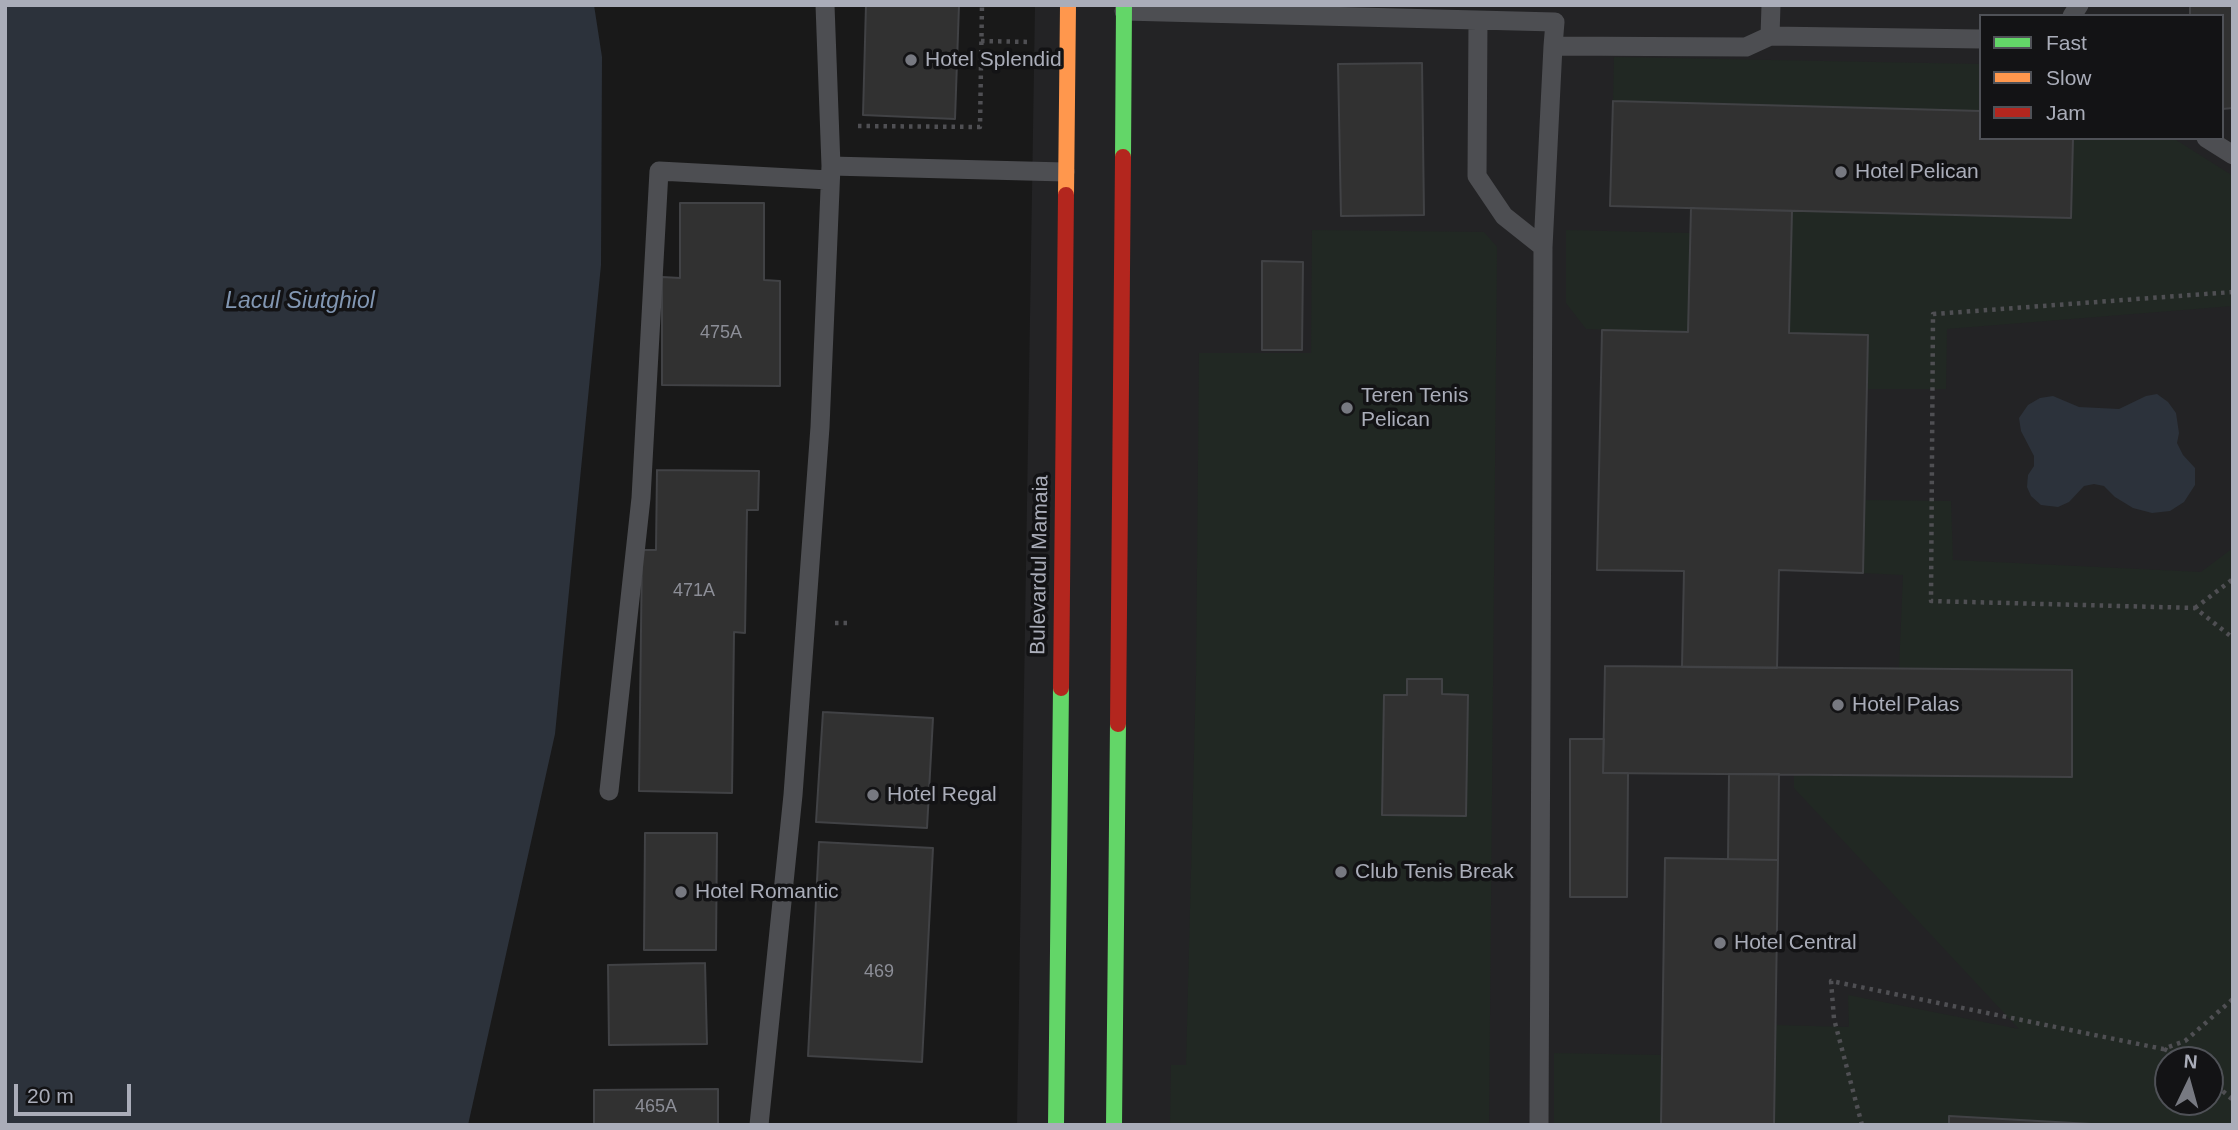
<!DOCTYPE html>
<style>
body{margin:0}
#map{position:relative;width:2238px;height:1130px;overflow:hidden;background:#191919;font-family:Arial,sans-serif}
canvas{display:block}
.frame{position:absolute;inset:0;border:7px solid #aaadb9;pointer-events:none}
.legend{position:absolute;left:1979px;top:14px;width:245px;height:126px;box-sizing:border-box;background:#131315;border:2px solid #4f5157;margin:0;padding:9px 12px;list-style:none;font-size:21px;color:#aaadb9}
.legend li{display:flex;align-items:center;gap:14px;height:35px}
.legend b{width:35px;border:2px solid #4f5157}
.north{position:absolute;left:2154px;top:1046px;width:70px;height:70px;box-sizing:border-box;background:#131315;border:2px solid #4f5157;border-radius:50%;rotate:5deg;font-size:19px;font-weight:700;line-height:28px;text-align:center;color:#aaadb9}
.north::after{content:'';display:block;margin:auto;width:24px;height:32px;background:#777981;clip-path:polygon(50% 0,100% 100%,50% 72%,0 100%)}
.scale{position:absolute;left:14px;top:1084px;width:117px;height:32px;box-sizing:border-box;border:4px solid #aaadb9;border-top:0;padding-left:9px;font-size:21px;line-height:24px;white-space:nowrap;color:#aaadb9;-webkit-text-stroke:5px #131315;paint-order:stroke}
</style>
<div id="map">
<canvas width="2238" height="1130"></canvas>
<div class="frame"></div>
<ul class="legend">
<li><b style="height:9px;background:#63d668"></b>Fast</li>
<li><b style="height:9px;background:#ff974d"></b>Slow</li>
<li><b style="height:9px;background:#b3261e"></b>Jam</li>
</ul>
<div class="north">N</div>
<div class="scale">20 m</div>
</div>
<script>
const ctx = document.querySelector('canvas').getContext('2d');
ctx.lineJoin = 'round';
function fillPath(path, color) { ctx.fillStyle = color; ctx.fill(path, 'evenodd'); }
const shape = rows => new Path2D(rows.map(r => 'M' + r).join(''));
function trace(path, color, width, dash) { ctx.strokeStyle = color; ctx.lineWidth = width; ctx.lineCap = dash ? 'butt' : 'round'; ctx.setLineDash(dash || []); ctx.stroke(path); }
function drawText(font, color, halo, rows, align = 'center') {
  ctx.font = font + ' Arial,sans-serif'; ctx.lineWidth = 7; ctx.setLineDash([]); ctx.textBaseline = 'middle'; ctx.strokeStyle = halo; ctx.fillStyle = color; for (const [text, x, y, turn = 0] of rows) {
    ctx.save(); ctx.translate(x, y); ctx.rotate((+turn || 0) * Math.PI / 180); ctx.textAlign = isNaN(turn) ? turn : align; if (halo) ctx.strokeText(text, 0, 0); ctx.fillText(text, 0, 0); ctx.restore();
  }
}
fillPath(shape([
 [1035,5,2233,5,2233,1125,1017,1125],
 [1981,16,2222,16,2222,138,1981,138],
 [2168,1060,2210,1060,2210,1102,2168,1102]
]), '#232325');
fillPath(shape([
 [1614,57,1981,64,1981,111,1613,101],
 [2073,138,2173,138,2233,176,2233,306,1947,329,1946,389,1867,389,1868,335,1789,333,1792,211,2071,218],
 [1312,230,1484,232,1497,247,1489,1125,1170,1125,1171,1065,1186,1065,1196,676,1199,353,1311,353],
 [1566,230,1690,233,1688,332,1586,329,1566,303],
 [1865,500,1951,501,1953,560,2201,572,2233,548,2233,1125,2109,1125,1950,1116,1949,1125,1774,1125,1776,1025,1849,1027,1848,995,2019,1029,1794,788,1794,774,2072,776,2072,671,1899,669,1903,575,1863,573],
 [2168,1060,2210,1060,2210,1102,2168,1102],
 [1554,1053,1662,1055,1661,1125,1554,1125]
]), '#212823');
fillPath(shape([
 [5,5,594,5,602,57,601,265,555,734,468,1125,5,1125],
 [2157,394,2168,402,2176,413,2179,433,2177,443,2183,455,2195,468,2195,485,2184,502,2170,511,2152,513,2133,508,2115,497,2104,486,2094,484,2084,486,2069,502,2058,507,2041,505,2031,496,2027,487,2028,475,2034,466,2034,456,2021,431,2019,418,2028,405,2040,398,2053,396,2079,407,2119,409,2146,396]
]), '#2c323b');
const building = shape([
 [866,5,959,5,955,119,863,115,866,5],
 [2190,5,2233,5,2233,108,2222,109,2222,16,2190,16,2190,5],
 [1422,63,1424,215,1341,216,1338,64,1422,63],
 [1613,101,1981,111,1981,138,2073,138,2071,218,1610,206,1613,101],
 [680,203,764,203,764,280,780,281,780,386,662,385,662,277,680,278,680,203],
 [1691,208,1792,211,1789,333,1868,335,1863,573,1779,570,1777,668,1682,667,1684,571,1597,570,1602,330,1688,332,1691,208],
 [1262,261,1303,262,1302,350,1262,350,1262,261],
 [657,470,759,471,758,510,747,510,745,633,734,632,732,793,639,791,642,550,656,550,657,470],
 [1605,666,2072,670,2072,777,1603,773,1605,666],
 [1407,679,1442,679,1442,694,1468,695,1466,816,1382,815,1384,695,1407,695,1407,679],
 [823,712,933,718,927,828,816,822,823,712],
 [1570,739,1604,739,1603,773,1628,773,1627,897,1570,897,1570,739],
 [1729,774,1779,774,1778,860,1728,859,1729,774],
 [645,833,717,833,716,950,644,950,645,833],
 [819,842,933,848,922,1062,808,1056,819,842],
 [1665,858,1778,860,1774,1125,1661,1125,1665,858],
 [705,963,707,1044,609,1045,608,965,705,963],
 [718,1089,718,1125,594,1125,594,1090,718,1089],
 [1949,1116,2109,1125,1949,1125,1949,1116]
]);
fillPath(building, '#313131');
trace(building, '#414245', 2);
trace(shape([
 [981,41,1030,42],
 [858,126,980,127,982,5],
 [2233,292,1933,314,1931,601,2195,608,2233,638],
 [2195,608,2233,579],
 [835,623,852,623],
 [2164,1049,2186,1060],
 [2210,1080,2233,1100],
 [1862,1125,1834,1019,1831,981,2163,1049,2185,1041,2233,999]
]), '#4f4f53', 4.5, [3.5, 5]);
trace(shape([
 [1124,11,1555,22,1553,46],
 [2072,16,2079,5],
 [1478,21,1477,176,1504,216,1543,247],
 [1770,36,1981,39],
 [2206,138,2233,155],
 [831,166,1065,172],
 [609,791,641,498,659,171,829,180],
 [759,1125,793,795,820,427,831,166,825,5],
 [1539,1125,1543,247,1553,46,1746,47,1770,36,1771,5]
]), '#4d4e52', 19);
trace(shape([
 [1123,157,1124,5],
 [1056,1125,1061,688],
 [1114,1125,1118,724]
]), '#63d668', 16);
trace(shape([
 [1066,195,1068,5]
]), '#ff974d', 16);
trace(shape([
 [1061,688,1066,195],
 [1118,724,1123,157]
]), '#b3261e', 16);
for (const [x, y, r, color] of [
 [911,60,7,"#777981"],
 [1841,172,7,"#777981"],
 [1347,408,7,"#777981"],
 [1838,705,7,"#777981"],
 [873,795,7,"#777981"],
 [1341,872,7,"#777981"],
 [681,892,7,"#777981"],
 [1720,943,7,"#777981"]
]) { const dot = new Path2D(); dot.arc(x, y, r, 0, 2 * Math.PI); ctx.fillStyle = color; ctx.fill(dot); trace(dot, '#131315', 2.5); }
drawText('18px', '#8c8e97', null, [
 ["475A",721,333],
 ["471A",694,591],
 ["469",879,972],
 ["465A",656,1107]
]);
drawText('21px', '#aaadb9', '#131315', [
 ["Hotel Splendid",925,60],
 ["Hotel Pelican",1855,172],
 ["Teren Tenis",1361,396],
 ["Pelican",1361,420],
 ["Hotel Palas",1852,705],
 ["Hotel Regal",887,795],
 ["Club Tenis Break",1355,872],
 ["Hotel Romantic",695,892],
 ["Hotel Central",1734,943]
], 'left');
drawText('21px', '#aaadb9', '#131315', [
 ["Bulevardul Mamaia",1040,565,-89]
]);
drawText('italic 23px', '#8297b3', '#131315', [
 ["Lacul Siutghiol",300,302]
]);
</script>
